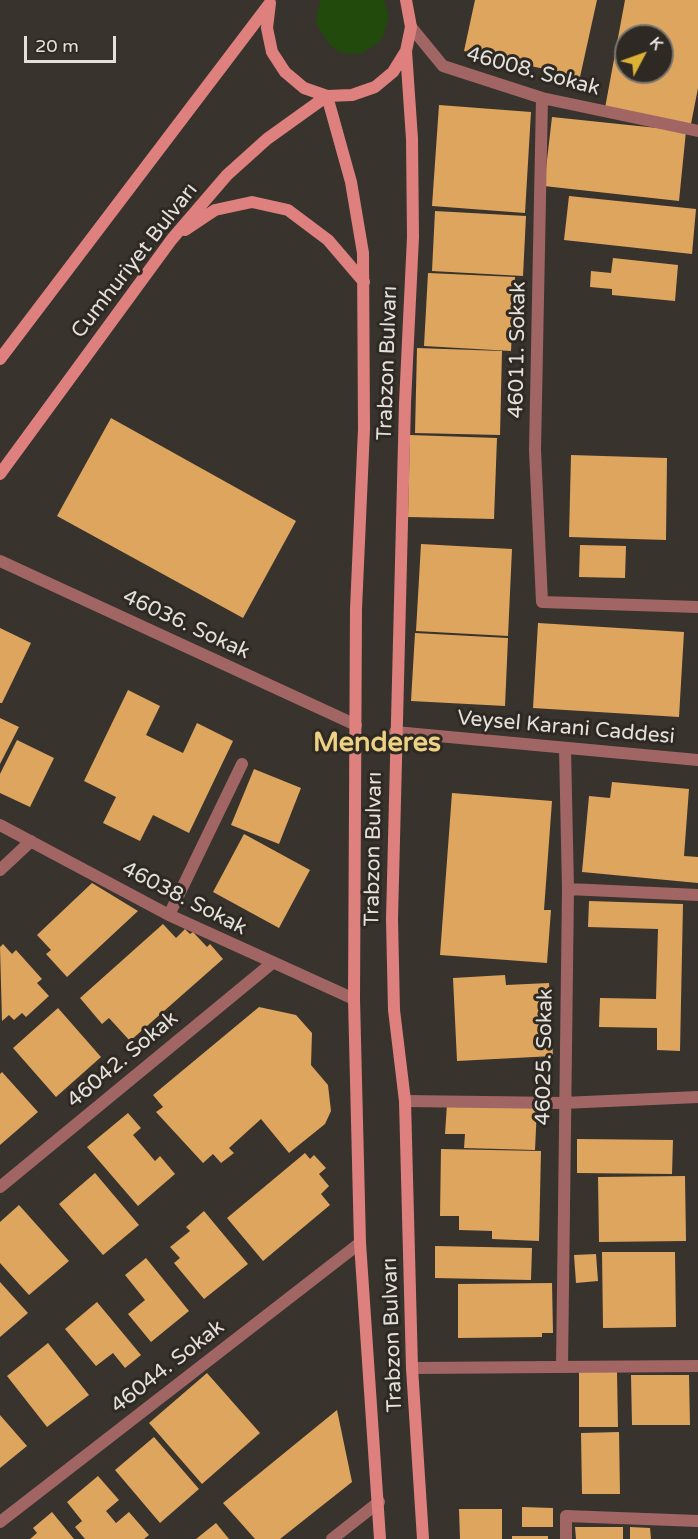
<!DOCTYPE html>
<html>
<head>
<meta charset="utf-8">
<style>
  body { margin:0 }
  #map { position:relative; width:698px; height:1539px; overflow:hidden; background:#39332d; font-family:"Varela Round",sans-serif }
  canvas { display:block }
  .north { position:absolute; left:614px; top:24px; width:60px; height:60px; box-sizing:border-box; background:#2e2923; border:2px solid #77736d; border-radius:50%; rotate:49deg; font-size:16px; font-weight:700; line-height:24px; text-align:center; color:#e4e1dc }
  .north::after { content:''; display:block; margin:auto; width:21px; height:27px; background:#dbb233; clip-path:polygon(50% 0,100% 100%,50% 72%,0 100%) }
  .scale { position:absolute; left:24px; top:36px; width:92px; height:27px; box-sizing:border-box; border:3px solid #e4e1dc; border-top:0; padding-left:8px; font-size:18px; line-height:21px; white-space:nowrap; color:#e4e1dc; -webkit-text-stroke:4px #2e2923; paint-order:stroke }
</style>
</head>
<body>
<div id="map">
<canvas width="698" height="1539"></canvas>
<div class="north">K</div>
<div class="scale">20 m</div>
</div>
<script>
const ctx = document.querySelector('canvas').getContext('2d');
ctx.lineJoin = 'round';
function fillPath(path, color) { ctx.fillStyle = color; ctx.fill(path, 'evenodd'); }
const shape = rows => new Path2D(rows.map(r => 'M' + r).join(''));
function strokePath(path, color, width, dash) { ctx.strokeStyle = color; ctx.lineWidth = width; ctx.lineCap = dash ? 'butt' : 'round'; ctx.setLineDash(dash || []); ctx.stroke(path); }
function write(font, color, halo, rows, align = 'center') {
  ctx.font = font + ' "Varela Round",sans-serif'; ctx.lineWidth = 6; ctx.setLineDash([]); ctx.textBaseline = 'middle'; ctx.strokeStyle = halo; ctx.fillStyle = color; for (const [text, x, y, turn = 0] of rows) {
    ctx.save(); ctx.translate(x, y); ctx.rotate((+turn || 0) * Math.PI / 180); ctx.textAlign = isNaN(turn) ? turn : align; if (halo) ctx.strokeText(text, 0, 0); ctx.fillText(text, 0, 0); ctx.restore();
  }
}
fillPath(shape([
  [321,0,384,0,389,17,382,39,363,53,352,54,340,52,330,45,317,25,317,12]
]), '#224a0c');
fillPath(shape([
  [475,0,597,0,580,77,464,51],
  [625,0,698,0,698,88,691,124,605,108],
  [626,36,662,36,662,72,626,72],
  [439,105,531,112,525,213,432,206],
  [552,117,686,131,679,201,544,186],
  [569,196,696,209,692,254,564,240],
  [435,211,526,216,523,276,432,271],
  [613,258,678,265,675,301,612,295,612,289,590,287,591,271,611,273],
  [428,273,515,277,511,351,424,346],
  [417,348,502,351,500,435,415,433],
  [111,418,296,521,243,618,57,516],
  [410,435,497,438,494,519,408,517],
  [571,455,667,458,666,540,569,537],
  [421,544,512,549,508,636,416,631],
  [580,545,626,546,625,578,579,577],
  [538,623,684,632,679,717,533,708],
  [0,628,31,643,2,703,0,703],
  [415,633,508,638,505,706,411,701],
  [128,690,160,706,146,735,183,753,197,723,233,741,189,833,153,815,140,841,103,823,116,797,84,781],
  [0,718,19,727,0,764],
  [17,740,54,758,30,807,0,793,0,774],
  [254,769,301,788,279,844,231,825],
  [612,782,689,789,684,856,698,857,698,883,582,872,589,796,610,798],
  [452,793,552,801,544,910,551,910,547,963,440,955],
  [244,834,310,870,279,928,213,892],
  [92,883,138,911,67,977,46,954,51,950,37,935],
  [589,901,683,904,680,1051,657,1050,657,1028,599,1027,600,998,656,999,658,929,588,927],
  [163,924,176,938,185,929,190,934,193,932,207,947,210,944,223,959,130,1041,109,1018,102,1024,80,998],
  [3,944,12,954,16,950,42,979,37,983,49,996,26,1017,22,1013,14,1020,9,1015,2,1021,0,947],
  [505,975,506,985,549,983,553,1056,457,1061,453,978],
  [259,1007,296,1015,312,1033,311,1065,328,1085,331,1111,325,1124,289,1153,261,1119,229,1148,234,1153,221,1163,213,1154,203,1163,156,1112,163,1107,153,1095],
  [58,1008,101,1057,56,1097,13,1048],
  [2,1072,38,1112,0,1145,0,1074],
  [447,1104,537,1107,535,1150,464,1148,465,1134,445,1134],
  [128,1113,141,1128,133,1135,155,1161,160,1156,175,1174,138,1206,87,1147],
  [577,1139,673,1140,672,1174,577,1173],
  [441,1149,541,1151,539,1241,492,1239,492,1231,459,1230,459,1216,440,1216],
  [305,1153,310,1159,314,1155,326,1168,319,1174,329,1186,321,1194,330,1205,263,1261,227,1218],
  [95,1173,139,1225,103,1255,59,1204],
  [685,1176,686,1241,599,1242,598,1177],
  [19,1205,69,1261,29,1295,0,1263,0,1222],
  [204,1211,248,1264,204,1299,174,1263,180,1258,170,1247,190,1231,186,1227],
  [435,1246,532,1248,531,1280,435,1278],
  [602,1252,675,1252,676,1327,603,1328],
  [596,1254,598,1281,576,1283,574,1255],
  [146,1258,189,1311,151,1342,128,1314,145,1300,125,1275],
  [0,1282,28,1313,0,1337],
  [552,1283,553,1333,542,1333,542,1337,458,1338,458,1284],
  [97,1302,141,1355,125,1368,113,1353,96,1366,65,1329],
  [48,1343,89,1395,47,1427,7,1376],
  [579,1372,617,1372,618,1427,579,1427],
  [207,1373,260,1433,202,1484,149,1423],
  [631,1375,689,1375,690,1425,632,1425],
  [337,1410,352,1482,280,1539,255,1539,223,1503],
  [0,1415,27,1446,0,1468],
  [619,1432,620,1494,582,1494,581,1433],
  [154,1437,199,1489,160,1523,115,1470],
  [98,1476,119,1500,106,1511,116,1523,129,1512,149,1535,144,1539,85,1539,75,1527,82,1521,67,1502],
  [522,1507,553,1508,553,1527,522,1527],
  [459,1509,502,1509,502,1539,460,1539],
  [52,1512,74,1539,30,1539,37,1533,33,1528],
  [216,1523,229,1539,196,1539],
  [575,1527,623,1527,623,1539,576,1539],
  [630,1527,650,1528,651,1539,630,1539],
  [512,1536,548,1536,548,1539,512,1539]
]), '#dea55f');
strokePath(shape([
  [411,27,443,66,542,98,698,131],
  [542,98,535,450,542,602,698,607],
  [0,561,356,725],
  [395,732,698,760],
  [0,825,169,915,354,999],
  [0,870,31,841],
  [568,889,698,895],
  [169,915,242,764],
  [405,1101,563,1103,698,1097],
  [0,1187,271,964],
  [562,1367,568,889,565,748],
  [412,1368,698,1366],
  [0,1522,360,1243],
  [332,1539,379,1502],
  [566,1539,566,1516,698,1521]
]), '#a16664', 12);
strokePath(shape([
  [270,3,267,28,272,52,285,72,304,88,327,96,352,95,375,87,393,72,406,51,411,27,406,0],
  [406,51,412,139,413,237,405,403,392,919,394,1010,405,1101,412,1368,423,1539],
  [185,230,215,210,252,202,288,210,328,240,364,282],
  [0,359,270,3],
  [0,474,172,239,227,175,267,139,327,96,351,182,363,253,364,429,356,609,354,999,360,1243,380,1539]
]), '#de817e', 12);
write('21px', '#e4e1dc', '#2e2923', [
  ["46008. Sokak",533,72,15],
  ["Cumhuriyet Bulvarı",135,261,-52],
  ["46011. Sokak",518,350,-89],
  ["Trabzon Bulvarı",388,363,-88],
  ["46036. Sokak",186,625,25],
  ["Veysel Karani Caddesi",566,728,5],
  ["Trabzon Bulvarı",374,849,-89],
  ["46038. Sokak",184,899,27],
  ["46025. Sokak",545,1057,-89],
  ["46042. Sokak",123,1060,-40],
  ["Trabzon Bulvarı",393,1335,-92],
  ["46044. Sokak",168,1367,-38]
]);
write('bold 27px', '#edd185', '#2e2923', [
  ["Menderes",377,744]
]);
</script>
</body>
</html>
